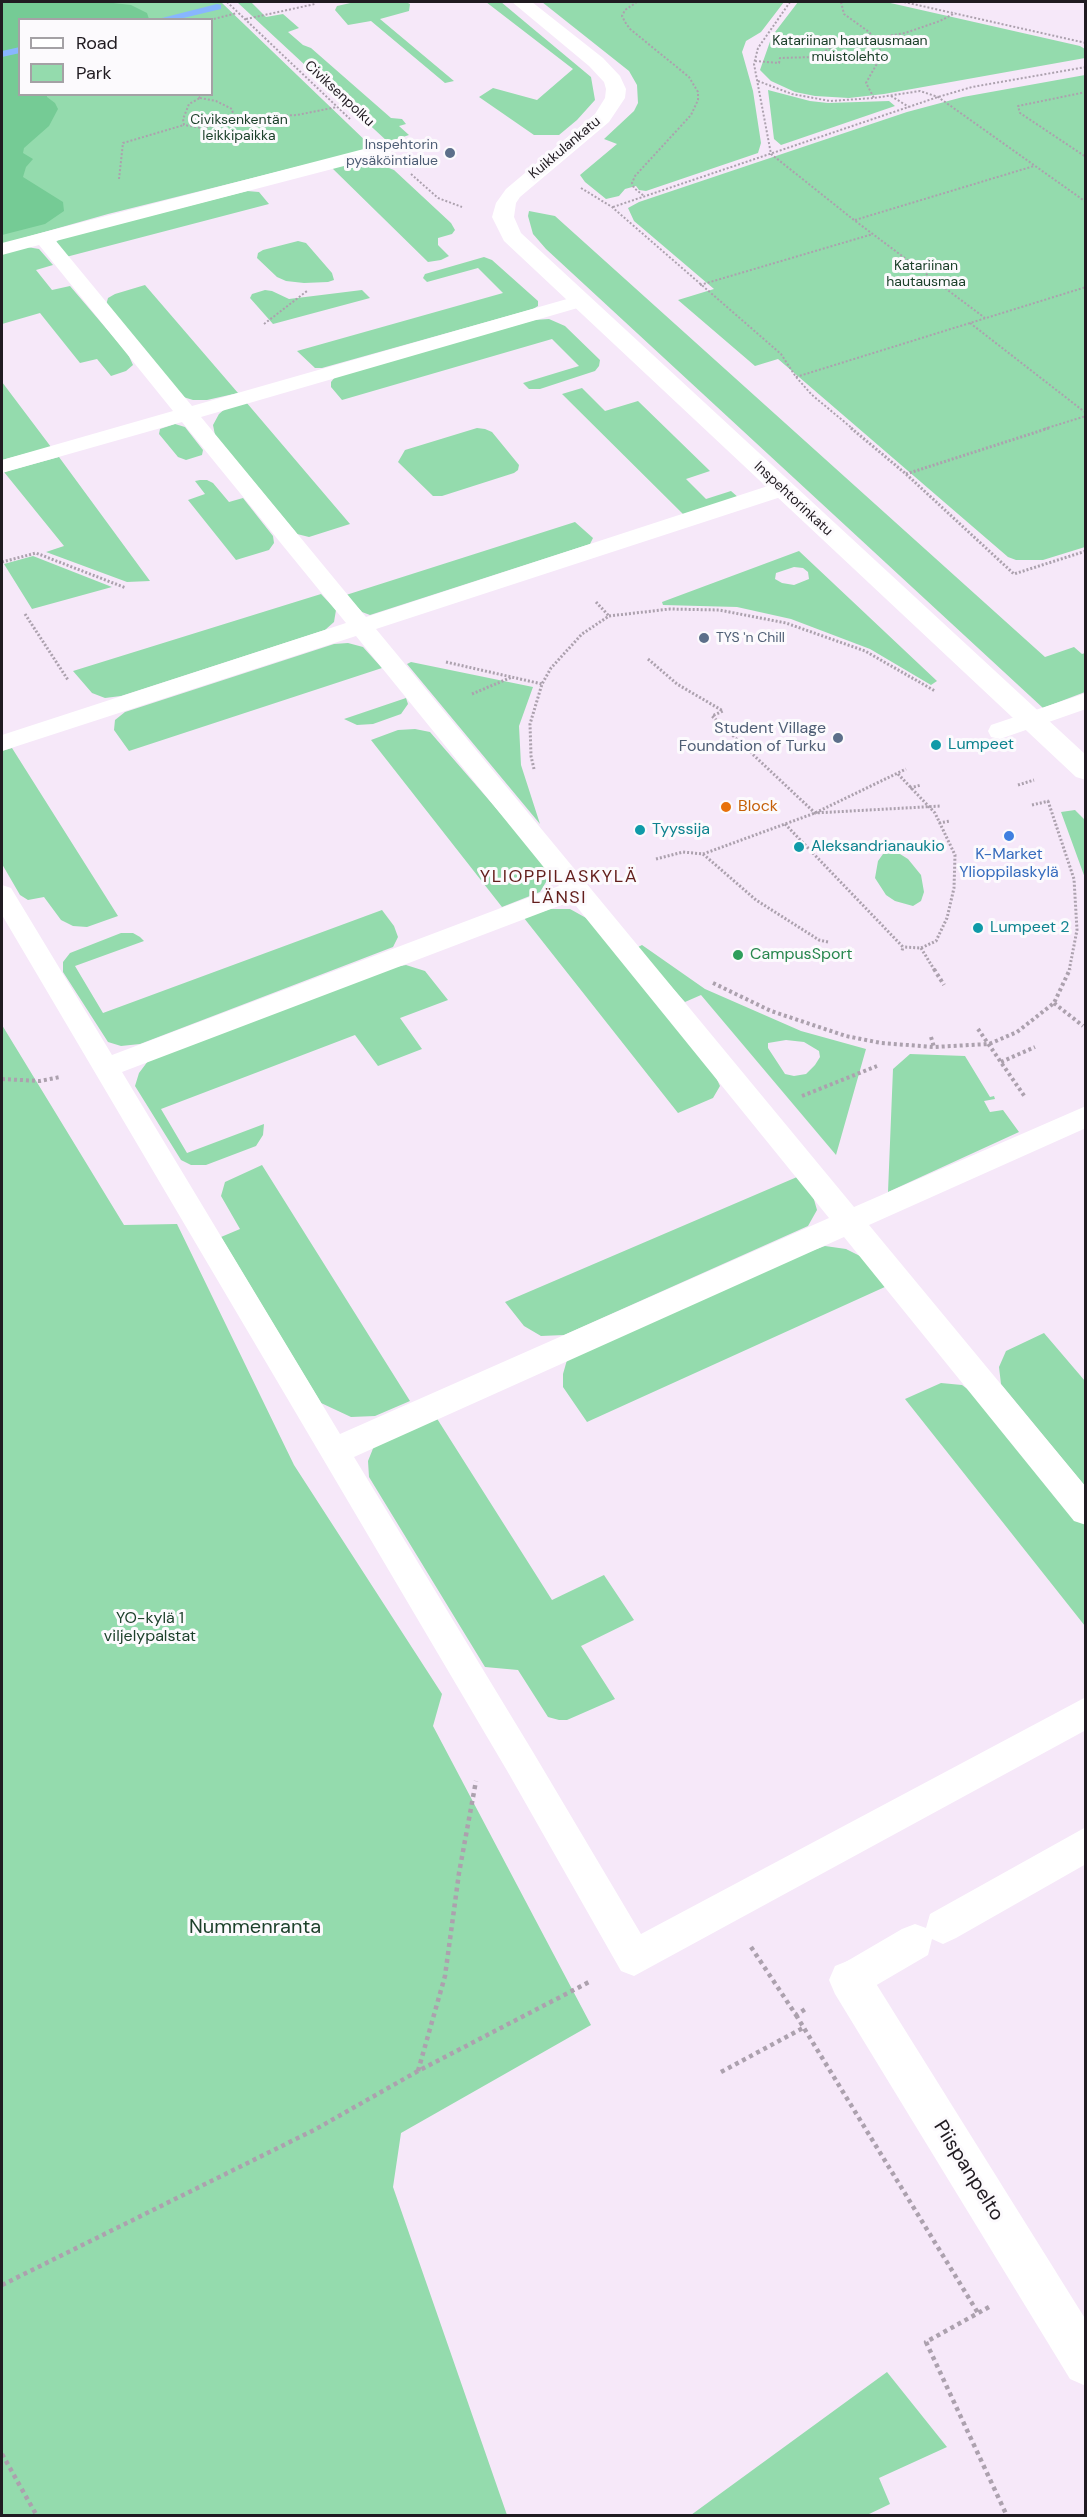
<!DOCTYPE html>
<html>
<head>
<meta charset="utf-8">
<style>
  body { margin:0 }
  #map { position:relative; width:1087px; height:2517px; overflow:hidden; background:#f6e8f9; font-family:"DM Sans",sans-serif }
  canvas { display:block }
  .frame { position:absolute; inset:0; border:3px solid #201b21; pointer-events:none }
  .legend { position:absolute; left:18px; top:18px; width:195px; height:78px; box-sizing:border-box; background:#fcfafd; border:2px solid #a4a1a5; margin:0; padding:8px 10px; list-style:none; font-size:18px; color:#201b21 }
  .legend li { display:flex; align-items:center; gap:12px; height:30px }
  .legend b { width:30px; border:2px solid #a4a1a5 }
</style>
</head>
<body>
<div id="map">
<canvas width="1087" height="2517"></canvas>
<div class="frame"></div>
<ul class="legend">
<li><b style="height:8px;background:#fff"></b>Road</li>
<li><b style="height:16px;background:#94dbad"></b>Park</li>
</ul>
</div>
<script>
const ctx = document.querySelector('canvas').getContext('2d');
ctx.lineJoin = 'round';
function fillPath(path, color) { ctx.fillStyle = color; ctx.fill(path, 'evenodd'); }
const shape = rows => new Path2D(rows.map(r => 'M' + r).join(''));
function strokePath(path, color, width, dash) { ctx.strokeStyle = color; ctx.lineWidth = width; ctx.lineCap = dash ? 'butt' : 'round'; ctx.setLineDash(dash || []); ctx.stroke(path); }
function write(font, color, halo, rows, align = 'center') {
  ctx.font = font + ' "DM Sans",sans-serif'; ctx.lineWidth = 6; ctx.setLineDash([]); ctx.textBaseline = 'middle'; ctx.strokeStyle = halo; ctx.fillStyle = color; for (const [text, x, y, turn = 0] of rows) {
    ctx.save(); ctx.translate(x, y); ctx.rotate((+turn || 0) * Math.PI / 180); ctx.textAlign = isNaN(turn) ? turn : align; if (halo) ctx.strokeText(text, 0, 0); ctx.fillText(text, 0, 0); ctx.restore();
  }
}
fillPath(shape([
  [2,2,221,2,373,148,108,214,2,244],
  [20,20,212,20,212,94,20,94],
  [237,2,251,2,266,17,283,14,299,28,288,32,303,45,311,48,391,118,402,119,406,124,399,126,409,135,388,142],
  [355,2,406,2,410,4,409,11,380,19,454,81,445,83,371,21,348,25,335,10,337,6],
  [486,2,501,2,591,77,595,100,577,120,559,135,534,135,479,97,493,88,537,100,573,69],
  [542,2,784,2,761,32,746,41,742,52,753,91,761,143,758,153,646,191,639,190,636,186,625,189,619,196,606,199,585,182,580,175,617,144,604,139,634,111,638,103,637,85,629,71],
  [798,2,886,2,1080,46,1085,49,1085,58,884,94,849,98,815,96,795,92,771,81,760,70,772,36],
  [1085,75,1085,547,1043,560,1016,560,1008,557,778,359,755,366,678,300,714,289,634,221,628,208,639,202,907,112,963,97],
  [768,90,810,101,828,103,889,101,895,106,781,145,774,139],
  [359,161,379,164,394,170,451,223,455,230,452,234,438,238,438,245,449,256,441,260,428,262,331,167],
  [247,191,259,192,269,204,66,257,56,242,59,239],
  [529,211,555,216,1045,657,1074,647,1082,654,1085,653,1085,692,1043,708,546,249,533,234,528,216],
  [298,241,306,243,332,273,334,280,328,282,304,283,286,281,277,277,257,258,258,253,263,250],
  [27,247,39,249,53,265,36,270,52,290,70,286,128,354,133,365,126,371,111,376,97,359,80,363,40,313,2,324,2,254],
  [484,257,492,260,538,301,538,306,533,309,322,368,315,368,297,351,503,293,478,268,427,282,423,278,425,274],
  [145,285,238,393,207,400,193,400,180,396,106,305,108,298,115,294],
  [265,290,272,291,289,299,362,290,370,298,273,324,250,298,252,294],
  [549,319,565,326,600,360,599,366,595,371,540,389,529,389,523,383,579,366,552,339,342,400,331,387,331,382,335,377,534,320],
  [2,382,51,447,2,460],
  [582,388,605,411,638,401,710,471,686,479,706,499,731,491,739,498,685,516,562,394],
  [246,402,350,524,309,537,297,534,215,435,213,425,219,414,226,408],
  [175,424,185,427,203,450,202,455,186,460,178,457,159,434,160,429],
  [477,428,485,429,492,432,519,465,518,470,514,473,442,496,433,496,398,462,405,450],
  [59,457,150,581,127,582,46,552,64,546,4,472],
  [200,480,207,480,213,483,229,502,243,498,273,536,274,543,269,550,236,560,188,500,205,494,195,481],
  [575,522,593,538,590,544,370,615,362,612,346,595],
  [799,551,937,681,931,685,870,649,791,619,737,607,663,605,662,602],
  [794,567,803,568,808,572,809,579,794,585,782,583,775,579,776,573],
  [33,556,112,587,32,609,4,564],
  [321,594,336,610,334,622,325,630,121,696,105,698,92,693,73,671],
  [348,643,363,647,382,668,129,751,114,730,115,720,125,712,334,644],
  [411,662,533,687,519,726,521,765,540,824,407,664],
  [406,698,408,704,401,714,373,724,357,725,344,719],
  [415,729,430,732,547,867,549,877,540,892,502,907,371,740,398,730],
  [12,748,118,916,87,927,73,926,61,920,44,897,28,900,20,895,2,864,2,751],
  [1075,810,1085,820,1085,878,1061,812],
  [891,852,900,854,908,859,921,875,924,892,921,901,913,906,895,901,886,895,875,878,878,861,883,854],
  [550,909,570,909,588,919,714,1073,720,1086,713,1098,678,1113,524,918],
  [382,910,394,926,398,937,393,947,140,1044,121,1046,108,1042,63,972,63,962,70,953,121,933,133,933,140,937,144,941,75,966,103,1013],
  [642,945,705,989,801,1031,866,1049,836,1155,701,995,685,1002,636,948],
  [786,1040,804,1042,819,1051,820,1057,815,1065,806,1074,794,1076,785,1074,768,1048,768,1043],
  [406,965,425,971,448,1000,400,1018,422,1049,378,1066,355,1035,161,1109,187,1153,264,1124,263,1135,256,1146,206,1165,191,1165,181,1160,135,1086,139,1073,148,1061,390,968],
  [2,1025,124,1225,177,1224,294,1465,442,1694,433,1726,591,2025,401,2133,393,2187,507,2515,2,2515],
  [910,1054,965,1056,990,1097,994,1096,995,1099,984,1101,990,1112,1003,1110,1019,1132,888,1192,893,1069],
  [262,1165,410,1401,375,1416,351,1417,321,1403,221,1237,240,1229,221,1196,225,1182],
  [797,1177,813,1196,817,1210,808,1226,564,1335,541,1336,524,1326,505,1302],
  [825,1246,846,1249,860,1256,887,1286,587,1422,563,1387,563,1374,567,1360,808,1252],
  [1044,1333,1085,1381,1085,1486,1001,1384,999,1367,1006,1351],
  [941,1383,962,1385,981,1399,1085,1525,1085,1626,905,1399],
  [436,1417,552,1600,604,1575,634,1620,581,1646,615,1699,567,1720,559,1720,548,1717,518,1670,485,1667,369,1477,368,1461,374,1446],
  [887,2372,947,2447,879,2478,890,2504,867,2515,691,2515]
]), '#94dbad');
fillPath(shape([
  [2,2,104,2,131,5,147,13,149,19,20,20,20,94,47,95,47,97,55,103,58,109,49,126,24,148,23,153,33,159,26,167,23,177,63,202,64,211,45,224,2,235]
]), '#75cb95');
fillPath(shape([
  [217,4,221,5,221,9,175,20,154,20,217,4],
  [20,47,20,53,2,57,2,51,20,47]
]), '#88b6fe');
strokePath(shape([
  [227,2,350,119],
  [637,2,625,10,622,16,625,22,630,29,689,77,698,92,698,100,691,115,635,176,632,183,634,188,644,196],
  [790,2,758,48,754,64,771,154,854,220,985,318],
  [841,2,844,14,869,32,880,45,879,60,866,83,874,98],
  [904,2,1086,43],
  [246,19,315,4],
  [210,20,237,13],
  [755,61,779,63,780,58,814,57,836,45,905,33,940,21,955,13],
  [758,81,792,94,830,101,874,98,920,91,938,97,1086,202],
  [1086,92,1018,106,1020,113,1086,157],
  [196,94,200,98],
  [891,96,909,107],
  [200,98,216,101,232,109,234,118,229,123,202,128,184,125,183,119,189,104,200,98],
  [234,118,297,115,337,107],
  [411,174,438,198,462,207],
  [119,179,123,143,184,125],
  [581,188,612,207,781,354,796,377,812,395,853,429],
  [613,207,938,97,972,87,1086,67],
  [855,220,1034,166],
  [700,285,873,234],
  [970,323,1086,413],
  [264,324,307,291],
  [796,377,1086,287],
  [1044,429,1086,416]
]), '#aca1ae', 2, [2, 2]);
strokePath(shape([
  [851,428,906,474,1014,574,1086,551],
  [906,474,1049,428],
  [2,562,36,553,126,588],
  [596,602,609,616],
  [25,614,68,680],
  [648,659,677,684,723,711,712,716,815,813,941,806],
  [446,662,542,684],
  [472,694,512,677],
  [534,769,531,756,530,724,542,684,551,668,582,634,609,616,670,609,719,610,786,623,865,651,935,691],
  [898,774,935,813,955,855,954,888,947,918,936,941,921,948,903,947],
  [1018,785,1034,780],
  [910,788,921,785],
  [1048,801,1074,879,1077,930,1069,971],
  [1032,805,1049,801],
  [939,823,950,821],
  [785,824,903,947,902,951],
  [703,854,756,900,819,940,828,942],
  [656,859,683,852,703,854,815,813,906,769],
  [921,948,935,971]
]), '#aca1ae', 3, [2, 2]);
strokePath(shape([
  [934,969,944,985],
  [713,983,771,1011,846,1036,881,1043,934,1047,989,1044,1017,1032,1054,1003,1070,969],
  [1054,1003,1083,1026],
  [978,1029,1025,1097],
  [931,1037,934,1047],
  [1001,1062,1035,1047],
  [2,1079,40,1081,60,1077],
  [802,1096,877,1066]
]), '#aca1ae', 4, [3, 3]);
strokePath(shape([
  [751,1947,796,2015,807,2008],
  [796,2015,978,2313],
  [418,2071,445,1976,459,1873,476,1781],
  [721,2072,803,2028],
  [2,2285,316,2129,418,2071,591,1981],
  [989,2307,926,2342,1007,2516],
  [2,2454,37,2516]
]), '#aca1ae', 4.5, [4, 4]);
fillPath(shape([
  [383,144,390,146,392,150,390,154,56,241,192,406,574,297,588,297,591,301,588,305,201,417,366,617,774,484,782,482,790,484,793,489,790,494,376,629,854,1207,1086,1106,1086,1128,869,1225,1086,1487,1086,1525,1074,1521,844,1237,354,1457,533,1752,641,1934,1086,1697,1086,1730,634,1976,621,1971,509,1774,2,915,2,885,11,888,112,1055,559,886,356,636,2,751,2,735,346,623,182,422,2,473,2,460,173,411,39,245,2,255,2,243,383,144],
  [572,901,829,1218,340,1434,122,1072,572,901],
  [1086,693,1086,709,1000,739,991,737,988,731,991,725,1086,693],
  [1086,1827,1086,1864,956,1938,943,1944,932,1939,928,1955,863,1993,850,1998,837,1993,831,1980,837,1967,902,1929,915,1924,926,1928,930,1914,1086,1827]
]), '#fff');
fillPath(shape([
  [850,1960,865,1966,1086,2320,1086,2386,1070,2379,835,1994,829,1980,835,1966,850,1960]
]), '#fff');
fillPath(shape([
  [512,2,532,2,603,58,620,76,626,89,625,98,609,122,520,197,516,203,514,217,521,233,1086,755,1086,780,1076,777,504,241,492,217,496,203,506,189,595,114,605,98,606,89,604,82,589,66,512,2]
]), '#fff');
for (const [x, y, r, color] of [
  [450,153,6,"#5c6f8a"],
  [704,638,6,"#5c6f8a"],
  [838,738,6,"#5c6f8a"],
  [936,745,6,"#0f9aa8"],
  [726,807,6,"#e8710a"],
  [640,830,6,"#0f9aa8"],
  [1009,836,6,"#3f7fe0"],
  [799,847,6,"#0f9aa8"],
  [978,928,6,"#0f9aa8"],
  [738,955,6,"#2e9e5b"]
]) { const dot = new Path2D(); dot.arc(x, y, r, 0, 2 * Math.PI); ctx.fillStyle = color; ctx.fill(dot); strokePath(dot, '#fcfafd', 2); }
write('14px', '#1d412b', '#fcfafd', [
  ["Katariinan hautausmaan",850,41],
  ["muistolehto",850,57],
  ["Civiksenkentän",239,120],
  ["leikkipaikka",239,136],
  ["Katariinan",926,266],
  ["hautausmaa",926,282]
]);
write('14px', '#201b21', '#fcfafd', [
  ["Civiksenpolku",339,94,43],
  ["Kuikkulankatu",565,148,-40],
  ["Inspehtorinkatu",793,499,43]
]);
write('14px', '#4e5e75', '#fcfafd', [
  ["Inspehtorin",438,145],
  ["pysäköintialue",438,161],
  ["TYS 'n Chill",716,638,"left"]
], 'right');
write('16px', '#4e5e75', '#fcfafd', [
  ["Student Village",826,729],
  ["Foundation of Turku",826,747]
], 'right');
write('16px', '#0d838f', '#fcfafd', [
  ["Lumpeet",948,745],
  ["Tyyssija",652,830],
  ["Aleksandrianaukio",811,847],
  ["Lumpeet 2",990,928]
], 'left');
write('16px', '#c56008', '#fcfafd', [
  ["Block",738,807]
], 'left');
write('16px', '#366cbe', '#fcfafd', [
  ["K-Market",1009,855],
  ["Ylioppilaskylä",1009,873]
]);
write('16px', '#27864d', '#fcfafd', [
  ["CampusSport",750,955]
], 'left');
write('16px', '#1d412b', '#fcfafd', [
  ["YO-kylä 1",150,1619],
  ["viljelypalstat",150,1637]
]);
ctx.letterSpacing = '1.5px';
write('18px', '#631e1c', '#fcfafd', [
  ["YLIOPPILASKYLÄ",559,877],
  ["LÄNSI",559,898]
]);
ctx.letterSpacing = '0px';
write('20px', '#1d412b', '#fcfafd', [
  ["Nummenranta",255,1928]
]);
write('20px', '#201b21', '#fcfafd', [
  ["Piispanpelto",968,2171,58]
]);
</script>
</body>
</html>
